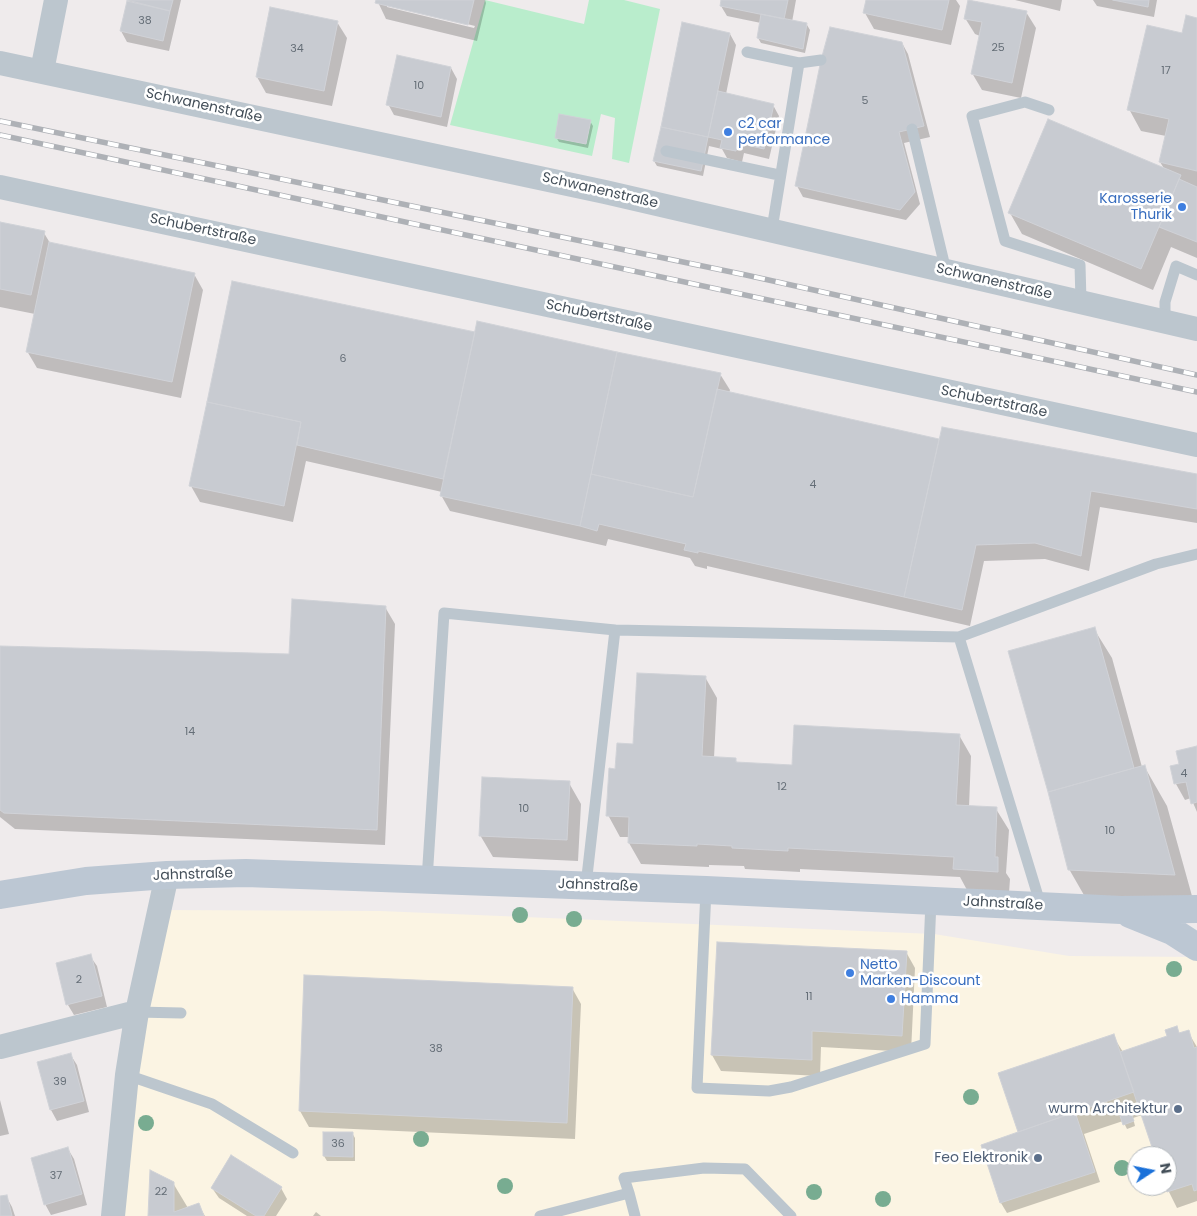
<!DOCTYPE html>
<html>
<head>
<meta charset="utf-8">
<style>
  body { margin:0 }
  #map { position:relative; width:1197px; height:1216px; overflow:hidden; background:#efebec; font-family:Poppins,sans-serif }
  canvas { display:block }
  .north { position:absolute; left:1127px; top:1146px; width:50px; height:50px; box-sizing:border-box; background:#fff; border:1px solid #b4b9bd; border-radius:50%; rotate:79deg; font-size:14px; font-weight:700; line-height:20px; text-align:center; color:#444f59 }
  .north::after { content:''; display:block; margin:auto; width:18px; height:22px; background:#1b71d9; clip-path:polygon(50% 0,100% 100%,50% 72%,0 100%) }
</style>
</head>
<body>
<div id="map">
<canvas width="1197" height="1216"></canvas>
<div class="north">N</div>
</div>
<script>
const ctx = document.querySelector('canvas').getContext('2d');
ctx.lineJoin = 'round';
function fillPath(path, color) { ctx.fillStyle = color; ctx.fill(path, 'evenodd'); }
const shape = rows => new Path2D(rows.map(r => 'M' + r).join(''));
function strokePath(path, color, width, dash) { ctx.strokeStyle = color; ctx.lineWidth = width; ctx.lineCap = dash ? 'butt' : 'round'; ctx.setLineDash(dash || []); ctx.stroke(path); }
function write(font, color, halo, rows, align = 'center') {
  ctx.font = font + ' Poppins,sans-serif'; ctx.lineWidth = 5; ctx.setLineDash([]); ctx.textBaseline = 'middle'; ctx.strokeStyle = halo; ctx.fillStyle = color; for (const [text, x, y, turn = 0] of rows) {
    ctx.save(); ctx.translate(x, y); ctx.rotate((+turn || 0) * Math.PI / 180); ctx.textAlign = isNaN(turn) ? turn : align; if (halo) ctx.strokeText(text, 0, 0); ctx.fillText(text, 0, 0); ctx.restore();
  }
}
fillPath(shape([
  [160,910,380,911,934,934,1069,956,1197,957,1197,1216,113,1216],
  [1137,1156,1167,1156,1167,1186,1137,1186]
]), '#fbf4e3');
fillPath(shape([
  [485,0,584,24,589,0,624,0,660,9,629,163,612,159,615,118,601,114,592,156,450,125]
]), '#b9edcc');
fillPath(shape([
  [129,0,181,0,169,51,127,42,121,31],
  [377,0,485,0,486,3,477,41,386,19],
  [387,4,475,26,474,28,387,7],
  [722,0,796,0,792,22,807,25,810,30,805,53,761,43,758,38,761,23,727,16,721,6],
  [867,0,956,0,960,6,951,45,874,29,865,13],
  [969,0,1026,12,1036,28,1021,98,982,90,972,73,980,36,975,34,965,18],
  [1015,0,1062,0,1060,11],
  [1093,0,1157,0,1154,17,1097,6],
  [1197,19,1197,258,1171,247,1153,290,1022,234,1010,213,1165,170,1160,162,1166,136,1141,131,1129,109,1183,34],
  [337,22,347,38,332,106,266,93,257,77],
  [730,34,736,45,726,94,773,105,779,116,769,159,744,153,742,162,727,158,722,149,709,146,703,176,657,166,654,161],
  [902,43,908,54,930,137,904,143,920,204,906,220,803,197,797,186],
  [451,68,457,79,447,127,394,115,388,104],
  [590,121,593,126,588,148,559,142,556,137],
  [0,223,44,233,50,243,194,274,203,290,181,398,37,368,27,351,35,314,0,307],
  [233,283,476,334,720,374,730,390,729,393,940,440,1197,475,1197,523,1100,507,1089,571,1045,559,984,561,970,626,707,566,707,569,695,566,690,558,608,539,606,546,450,511,441,495,442,492,306,461,293,522,200,502,191,486],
  [385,607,395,624,385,845,15,829,0,817,0,647,290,655],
  [1094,629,1112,658,1142,767,1144,766,1167,806,1197,914,1092,909,1069,869,1049,792],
  [705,677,717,698,714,758,735,759,737,763,793,766,959,735,971,756,969,807,996,809,1009,830,1006,873,1010,879,1009,893,967,890,960,877,800,869,800,872,745,869,744,866,709,865,709,867,641,864,629,843,629,837,620,837,608,815,616,770,634,745],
  [1197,748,1197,812,1191,798,1185,800,1176,784,1181,765],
  [569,783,581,804,578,861,493,857,480,835],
  [906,952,915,968,911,1052,821,1047,820,1076,721,1071,712,1055],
  [90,956,97,966,107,1007,74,1015,68,1005,57,964],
  [572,988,581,1004,575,1139,309,1127,300,1111],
  [1176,1027,1180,1034,1188,1032,1197,1047,1197,1201,1177,1208,1166,1186,1167,1156,1156,1156,1142,1115,1133,1118,1135,1126,1127,1129,1123,1121,1084,1134,1100,1182,1007,1213,1001,1203,982,1146,1020,1133,1113,1036,1123,1052,1169,1037],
  [70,1054,77,1065,89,1112,57,1121,51,1110,38,1063],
  [0,1100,9,1134,0,1136],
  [352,1133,355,1138,355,1161,327,1161,324,1156],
  [68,1149,74,1159,87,1205,51,1215,45,1204],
  [173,1183,188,1208,198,1204,205,1216,149,1216],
  [212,1188,281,1188,287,1199,276,1216,247,1216,219,1198],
  [6,1196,12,1207,15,1216,0,1216,0,1198],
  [316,1212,321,1216,313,1216]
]), '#0003');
const building = shape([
  [127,0,173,0,170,11,127,0],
  [376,0,474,0,468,25,375,3,376,0],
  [721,0,788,0,784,19,720,6,721,0],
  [866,0,949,0,942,30,863,13,866,0],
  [968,0,1027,11,1012,83,971,74,982,22,964,19,968,0],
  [1113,0,1149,0,1148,7,1113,0],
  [127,1,170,11,163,41,120,31,127,1],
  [270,7,338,21,324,91,256,77,270,7],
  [761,14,807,23,803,49,757,38,761,14],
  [1186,15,1197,18,1197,171,1159,162,1169,119,1127,110,1147,25,1182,33,1186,15],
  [682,22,730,33,708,137,661,127,682,22],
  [830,27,902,42,924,126,899,132,915,192,900,210,795,186,821,60,830,27],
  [397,55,451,67,441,117,386,105,397,55],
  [718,91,774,104,764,149,738,143,736,151,720,148,722,140,708,137,718,91],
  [559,114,591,120,586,144,555,138,559,114],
  [1048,119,1181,175,1141,269,1008,213,1048,119],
  [661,127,708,137,701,171,653,161,661,127],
  [1179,179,1197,187,1197,242,1159,227,1179,179],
  [0,222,45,231,31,295,0,289,0,222],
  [49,242,195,273,172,382,26,352,49,242],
  [232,281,475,332,443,479,297,445,301,422,207,402,232,281],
  [477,321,617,352,580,526,440,496,477,321],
  [617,352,721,373,693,497,591,474,617,352],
  [717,389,939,439,904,597,698,551,698,553,684,550,686,544,599,524,597,531,580,526,591,474,693,497,717,389],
  [207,402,301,422,284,506,189,486,207,402],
  [942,427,1197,474,1197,509,1091,491,1081,556,1035,543,976,545,962,610,904,597,942,427],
  [292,599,386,606,377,830,4,813,0,810,0,646,289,654,292,599],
  [1095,627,1134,768,1048,792,1008,651,1095,627],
  [637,673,706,676,702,756,736,758,736,762,792,765,794,725,960,734,956,805,997,807,995,857,998,857,998,872,953,869,954,857,788,848,788,851,732,848,732,846,697,844,697,846,628,843,629,817,606,816,609,768,615,769,617,743,633,744,637,673],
  [1197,746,1197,802,1191,804,1186,782,1174,784,1170,766,1179,764,1176,751,1197,746],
  [1145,765,1175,875,1068,870,1048,792,1145,765],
  [482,777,570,781,567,840,479,836,482,777],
  [717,942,907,951,902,1036,812,1031,812,1060,711,1055,717,942],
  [91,954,102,996,66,1005,56,963,91,954],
  [304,975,573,987,567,1123,299,1111,304,975],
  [1177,1026,1179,1033,1189,1030,1194,1048,1197,1047,1197,1190,1194,1191,1192,1184,1167,1192,1165,1186,1167,1186,1167,1156,1155,1156,1120,1052,1167,1036,1165,1030,1177,1026],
  [1114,1034,1134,1092,1018,1132,998,1073,1114,1034],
  [71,1053,84,1101,50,1110,37,1062,71,1053],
  [1129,1107,1134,1121,1123,1125,1118,1110,1129,1107],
  [1075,1112,1095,1172,1000,1203,981,1145,1075,1112],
  [323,1132,353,1132,353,1157,323,1156,323,1132],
  [68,1147,82,1194,44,1205,31,1158,68,1147],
  [231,1155,282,1187,264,1216,256,1216,211,1188,231,1155],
  [150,1170,174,1182,174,1212,199,1203,204,1216,148,1216,150,1170],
  [7,1195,12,1216,0,1216,0,1196,7,1195]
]);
fillPath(building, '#c8cbd1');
strokePath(building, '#d0d2d7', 1);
strokePath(shape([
  [747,52,799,63,772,229],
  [799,63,821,60],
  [1049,110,1025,102,972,116,1005,241,1080,265,1081,301],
  [912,129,946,271],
  [666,151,779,175],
  [1165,322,1165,302,1176,266,1197,275],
  [959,637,1156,564,1197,554],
  [427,880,444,613,615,630,959,637,1041,906],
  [586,885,615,630],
  [706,890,697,1088,769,1091,791,1087,925,1044,931,901],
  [137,1012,181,1013],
  [127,1075,212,1104,293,1153],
  [629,1193,635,1216],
  [540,1216,629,1193,624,1178,704,1168,745,1169,791,1216]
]), '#bcc6ce', 11);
strokePath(shape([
  [0,63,605,192,1197,329],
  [42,71,56,0],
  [0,187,1197,445],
  [0,1047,137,1012],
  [113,1216,127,1075,137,1012,167,875]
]), '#bcc6ce', 24);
strokePath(shape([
  [0,895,86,881,167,875,246,873,706,890,1121,910,1197,909],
  [1130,914,1172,931,1197,947]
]), '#bcc7d3', 28);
const rail = shape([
  [0,121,746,275,1197,375],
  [0,135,1197,392]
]);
strokePath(rail, '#aeb1b6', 5.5);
strokePath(rail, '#fff', 4, [11]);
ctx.fillStyle = '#78ac91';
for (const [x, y] of [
  [520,915],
  [574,919],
  [1174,969],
  [971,1097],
  [146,1123],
  [421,1139],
  [1122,1168],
  [505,1186],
  [814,1192],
  [883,1199]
]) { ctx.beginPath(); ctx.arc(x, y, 8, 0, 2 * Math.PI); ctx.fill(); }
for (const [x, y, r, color] of [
  [728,132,5,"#3f7fe0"],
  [1182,207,5,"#3f7fe0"],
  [850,973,5,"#3f7fe0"],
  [891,999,5,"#3f7fe0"],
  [1178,1109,5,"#5c6f8a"],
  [1038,1158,5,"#5c6f8a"]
]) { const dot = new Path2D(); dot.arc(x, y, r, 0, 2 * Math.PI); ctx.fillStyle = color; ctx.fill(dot); strokePath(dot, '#fff', 2); }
write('11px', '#656e77', null, [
  ["38",145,21],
  ["25",998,48],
  ["34",297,49],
  ["17",1166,71],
  ["10",419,86],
  ["5",865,101],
  ["6",343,359],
  ["4",813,485],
  ["14",190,732],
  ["4",1184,774],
  ["12",782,787],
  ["10",524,809],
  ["10",1110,831],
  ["2",79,980],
  ["11",809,997],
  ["38",436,1049],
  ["39",60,1082],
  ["36",338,1144],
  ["37",56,1176],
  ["22",161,1192]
]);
write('14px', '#444f59', '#fff', [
  ["Schwanenstraße",204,106,12],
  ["Schwanenstraße",600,191,13],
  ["Schubertstraße",203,230,12],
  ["Schwanenstraße",994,282,13],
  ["Schubertstraße",599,316,12],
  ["Schubertstraße",994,402,12],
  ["Jahnstraße",193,875,-2],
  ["Jahnstraße",598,886,2],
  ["Jahnstraße",1003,904,3]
]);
write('14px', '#366cbe', '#fff', [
  ["c2 car",738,124],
  ["performance",738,140],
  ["Karosserie",1172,199,"right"],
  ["Thurik",1172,215,"right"],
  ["Netto",860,965],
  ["Marken-Discount",860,981],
  ["Hamma",901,999]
], 'left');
write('14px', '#4e5e75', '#fff', [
  ["wurm Architektur",1168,1109],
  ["Feo Elektronik",1028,1158]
], 'right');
</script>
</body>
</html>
